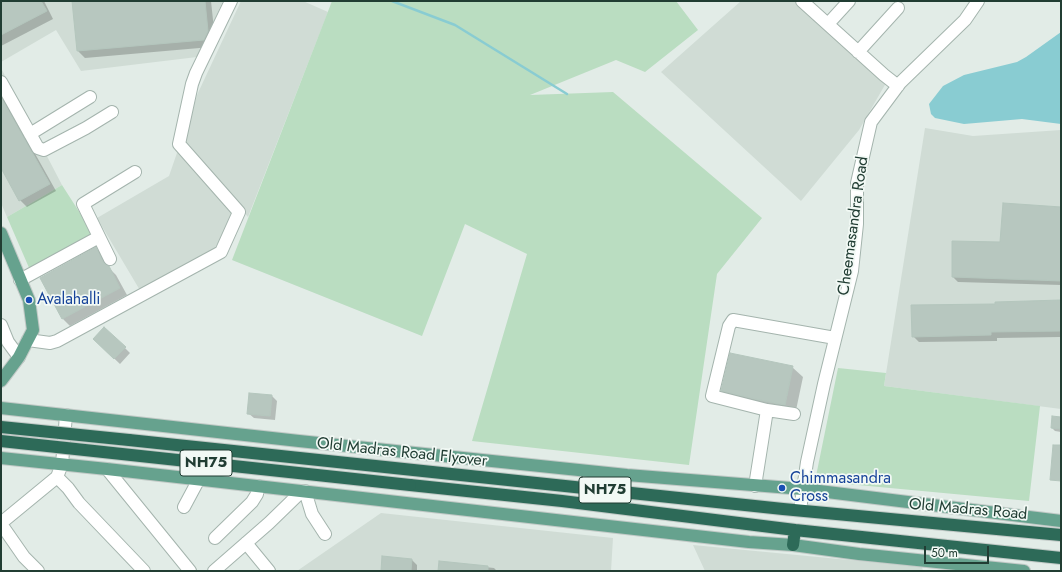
<!DOCTYPE html>
<html>
<head>
<meta charset="utf-8">
<style>
  body { margin:0 }
  #map { position:relative; width:1062px; height:572px; overflow:hidden; background:#e2ece7; font-family:Jost,sans-serif }
  canvas { display:block }
  .frame { position:absolute; inset:0; border:2px solid #213d33; pointer-events:none }
  .scale { position:absolute; left:924px; top:546px; width:65px; height:18px; box-sizing:border-box; border:2px solid #213d33; border-top:0; padding-left:5px; font-size:12px; line-height:14px; white-space:nowrap; color:#213d33; -webkit-text-stroke:3px #f2f9f5; paint-order:stroke }
</style>
</head>
<body>
<div id="map">
<canvas width="1062" height="572"></canvas>
<div class="frame"></div>
<div class="scale">50 m</div>
</div>
<script>
const ctx = document.querySelector('canvas').getContext('2d');
ctx.lineJoin = 'round';
function fillPath(path, color) { ctx.fillStyle = color; ctx.fill(path, 'evenodd'); }
const shape = rows => new Path2D(rows.map(r => 'M' + r).join(''));
function strokePath(path, color, width, dash) { ctx.strokeStyle = color; ctx.lineWidth = width; ctx.lineCap = dash ? 'butt' : 'round'; ctx.setLineDash(dash || []); ctx.stroke(path); }
function write(font, color, halo, rows, align = 'center') {
  ctx.font = font + ' Jost,sans-serif'; ctx.lineWidth = 3.5; ctx.setLineDash([]); ctx.textBaseline = 'middle'; ctx.strokeStyle = halo; ctx.fillStyle = color; for (const [text, x, y, turn = 0] of rows) {
    ctx.save(); ctx.translate(x, y); ctx.rotate((+turn || 0) * Math.PI / 180); ctx.textAlign = isNaN(turn) ? turn : align; if (halo) ctx.strokeText(text, 0, 0); ctx.fillText(text, 0, 0); ctx.restore();
  }
}
fillPath(shape([
  [1,1,223,1,197,57,81,71,56,30,1,62],
  [241,1,303,1,328,12,248,217,184,144,197,95],
  [741,1,795,1,886,83,859,130,801,201,661,72],
  [1,68,62,185,7,217,1,203],
  [925,128,973,136,1061,130,1061,409,884,386],
  [178,150,234,214,215,248,141,292,97,218,169,176],
  [381,513,613,538,611,571,297,571],
  [693,545,922,567,923,571,705,571]
]), '#d0dcd5');
fillPath(shape([
  [332,1,676,1,698,30,645,72,616,60,530,95,613,92,762,218,717,274,689,465,472,441,527,254,465,224,422,336,232,260],
  [62,185,94,235,30,270,7,217],
  [838,368,886,373,884,386,1040,406,1029,501,815,481]
]), '#baddc1');
fillPath(shape([
  [1061,32,1061,124,1022,119,964,124,935,118,931,114,929,104,943,86,964,75,1017,62,1026,57]
]), '#89ccd2');
fillPath(shape([
  [1,1,44,1,53,19,1,46],
  [73,1,211,1,215,39,211,47,85,58,78,51],
  [1,93,56,191,27,207,20,200,1,166],
  [1061,208,1061,285,958,282,953,277,1001,243],
  [96,248,103,256,109,268,116,275,127,295,70,326,63,319,41,278],
  [1061,301,1061,337,997,338,997,341,919,342,913,336,996,305],
  [99,344,125,348,130,353,120,364],
  [792,367,803,377,795,415,733,401,722,390],
  [272,396,277,401,275,420,254,418,248,413],
  [1061,418,1061,432,1055,431,1052,428],
  [383,557,412,560,417,565,417,571,382,571],
  [439,562,494,568,497,571,439,571]
]), '#0003');
strokePath(shape([
  [392,1,455,25,567,94]
]), '#89ccd2', 2.5);
const building = shape([
  [1,1,41,1,47,11,1,35,1,1],
  [72,1,205,1,208,31,204,40,77,51,72,1],
  [1,97,50,184,19,201,1,168,1,97],
  [1003,203,1061,207,1061,281,952,277,952,241,1000,242,1003,203],
  [96,247,103,262,109,266,120,288,62,319,40,278,96,247],
  [1061,300,1061,331,991,332,991,335,912,337,911,305,995,304,995,302,1061,300],
  [104,327,126,347,114,359,93,339,104,327],
  [730,353,793,366,785,405,759,400,721,391,730,353],
  [249,393,272,395,270,416,247,414,249,393],
  [1052,416,1061,417,1061,429,1051,428,1052,416],
  [1053,445,1061,445,1061,481,1050,480,1053,445],
  [382,556,412,559,411,571,381,571,382,556],
  [439,561,488,566,488,571,438,571,439,561]
]);
fillPath(building, '#b7c7bf');
strokePath(building, '#b4c6bd', 1);
const minor = shape([
  [802,1,884,75,898,86],
  [828,24,849,1],
  [858,52,898,8],
  [1,82,38,148,44,150,86,128,112,112],
  [30,134,90,97],
  [110,259,83,204,135,172],
  [20,280,99,237],
  [1,325,8,342,19,357],
  [28,340,50,343,57,341,221,252,239,212,179,144,192,84,196,73,231,1],
  [767,410,794,414],
  [107,469,190,571],
  [57,477,68,488,79,503,144,571],
  [755,486,767,410,712,396,729,326,733,320,835,338],
  [305,491,312,514,325,534],
  [184,507,199,479],
  [800,510,807,462,824,384,852,271,857,224,857,183,871,122,900,83,965,20,978,1],
  [1,523,57,477,62,464,66,415],
  [1,524,24,557,38,571],
  [215,538,252,502,257,494,258,486],
  [246,543,269,571],
  [214,571,269,523,302,491]
]);
const major = shape([
  [1,233,29,300,33,330,19,357,1,381],
  [1,408,299,441,627,475,803,489,1061,521],
  [1,458,107,469,749,542,793,545,859,554,1024,571]
]);
const highway = shape([
  [129,440,783,509,1061,535],
  [410,485,562,501,795,530,1061,558],
  [793,545,795,530]
]);
strokePath(minor, '#a4b4ad', 14);
strokePath(major, '#c1c9c6', 14);
strokePath(highway, '#c1c9c6', 14);
strokePath(minor, '#fff', 12);
strokePath(major, '#66a28e', 12);
strokePath(highway, '#2d6a58', 12);
const highwayBridge = shape([
  [1,427,129,440],
  [1,441,410,485]
]);
strokePath(highwayBridge, '#c1c9c6', 14, []);
strokePath(highwayBridge, '#2d6a58', 12);
for (const [x, y, r, color] of [
  [29,300,4,"#1a4fb4"],
  [782,488,4,"#1a4fb4"]
]) { const dot = new Path2D(); dot.arc(x, y, r, 0, 2 * Math.PI); ctx.fillStyle = color; ctx.fill(dot); strokePath(dot, '#f2f9f5', 1.5); }
for (const [x, y, w] of [
  [206,463,52],
  [605,490,52]
]) { const box = new Path2D(); box.roundRect(x - w / 2, y - 13, w, 26, 3); ctx.fillStyle = '#f2f9f5'; ctx.fill(box); strokePath(box, '#213d33', 1); }
write('bold 15px', '#213d33', null, [
  ["NH75",206,463],
  ["NH75",605,490]
]);
write('16px', '#213d33', '#f2f9f5', [
  ["Cheemasandra Road",854,226,-82],
  ["Old Madras Road Flyover",402,453,6],
  ["Old Madras Road",968,510,5]
]);
write('16px', '#164399', '#f2f9f5', [
  ["Avalahalli",37,300],
  ["Chimmasandra",790,479],
  ["Cross",790,497]
], 'left');
</script>
</body>
</html>
